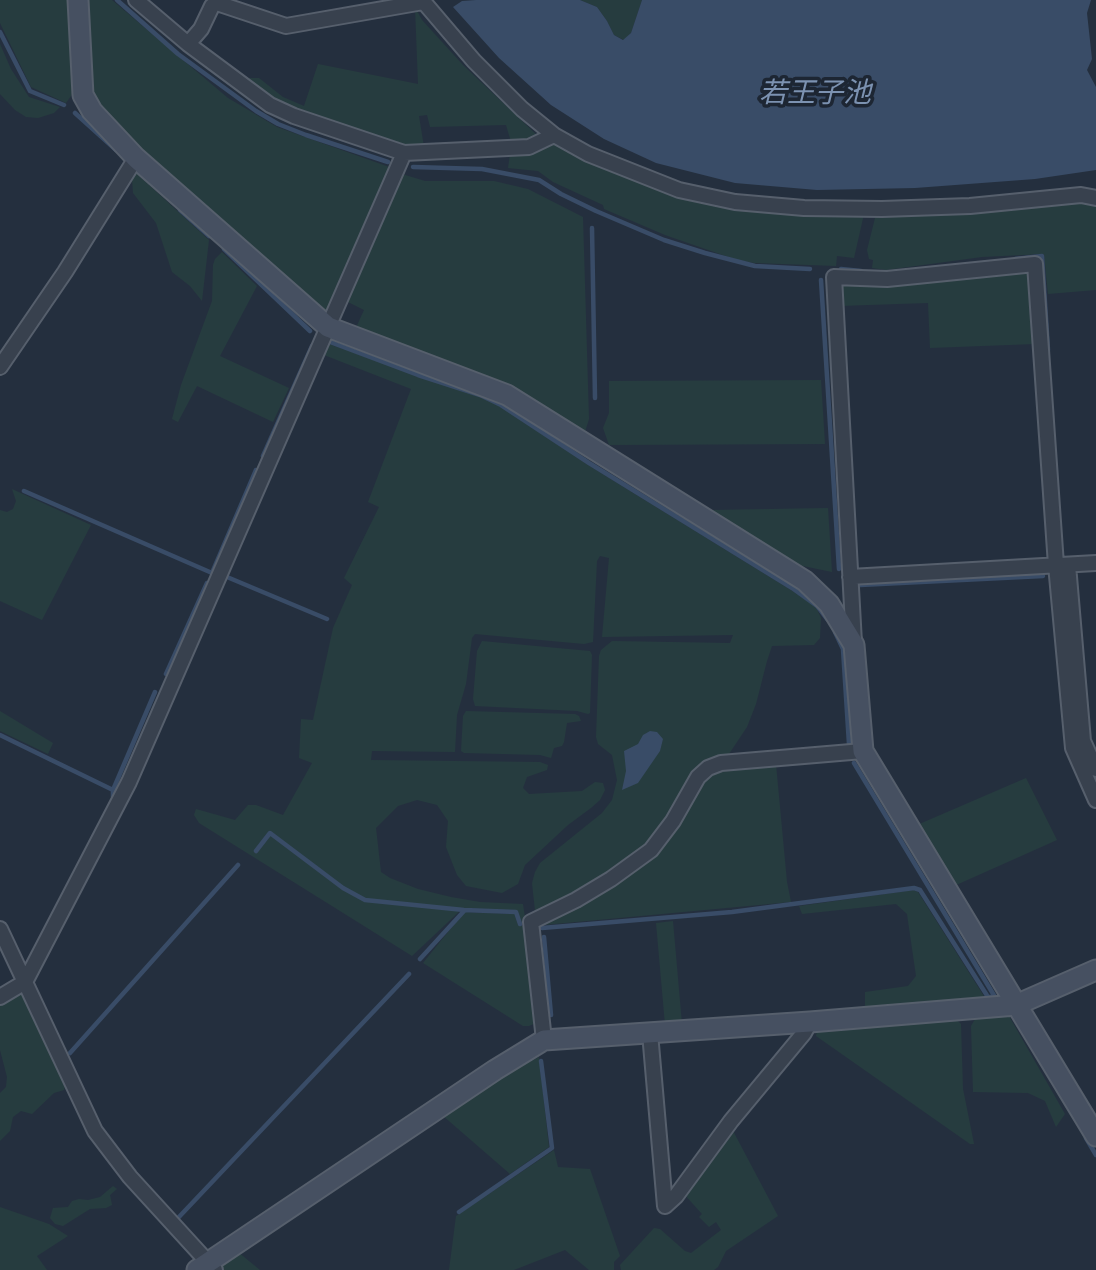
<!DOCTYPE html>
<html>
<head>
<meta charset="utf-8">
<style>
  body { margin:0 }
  canvas { display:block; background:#242f3e }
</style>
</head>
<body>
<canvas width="1096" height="1270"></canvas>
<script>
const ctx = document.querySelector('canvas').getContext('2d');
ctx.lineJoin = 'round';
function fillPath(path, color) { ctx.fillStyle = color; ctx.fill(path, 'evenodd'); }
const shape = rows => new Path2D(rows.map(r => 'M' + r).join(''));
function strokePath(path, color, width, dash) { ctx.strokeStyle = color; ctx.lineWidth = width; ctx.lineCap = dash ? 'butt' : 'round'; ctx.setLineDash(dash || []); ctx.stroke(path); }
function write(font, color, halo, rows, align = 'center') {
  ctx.font = font + ' "Alegreya Sans","Noto Sans JP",sans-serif'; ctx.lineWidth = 7; ctx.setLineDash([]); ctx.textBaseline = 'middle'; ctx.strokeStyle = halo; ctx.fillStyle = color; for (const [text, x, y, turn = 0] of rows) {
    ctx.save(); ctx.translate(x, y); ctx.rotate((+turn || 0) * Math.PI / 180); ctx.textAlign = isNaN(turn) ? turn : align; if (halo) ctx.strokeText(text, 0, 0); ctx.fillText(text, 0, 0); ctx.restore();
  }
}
fillPath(shape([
  [0,0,72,0,75,85,71,96,66,103,31,87,0,23],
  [86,0,112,0,228,98,277,127,392,168,329,314,325,314,131,140,99,107,92,93],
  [580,0,642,0,631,33,624,40,614,35,607,21,597,7],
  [415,7,422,20,463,65,540,138,512,145,506,125,430,127,427,115,419,116,424,147,413,147,315,118,269,98,241,78,259,78,283,97,304,106,318,64,418,84],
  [0,44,11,69,29,97,60,107,54,113,38,118,26,117,15,110,0,94],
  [555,142,680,196,864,214,854,258,837,256,836,266,755,263,737,260,665,235,604,209,603,205,553,182,538,171,508,168,510,154],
  [136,173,209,240,202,301,190,286,172,272,156,223,133,193,132,179],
  [402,174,425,181,494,181,528,189,583,217,589,419,585,432,354,332,364,310,346,301],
  [1081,200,1096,202,1096,290,1048,294,1044,254,982,257,886,270,872,268,873,260,869,259,867,250,876,214],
  [222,252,257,286,220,356,289,388,273,422,197,386,178,422,172,419,181,385,212,301,213,265,215,259],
  [1030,272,1035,344,930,348,928,303,839,306,842,281,888,285],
  [329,344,479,396,500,406,588,465,791,590,816,607,821,618,820,638,814,645,772,646,767,661,756,704,747,727,729,754,712,758,701,766,669,818,648,846,597,883,537,913,535,911,532,883,535,872,540,863,602,813,612,800,617,780,612,755,598,744,596,737,599,656,601,650,612,641,730,643,733,635,602,637,609,558,600,556,597,561,593,642,584,644,475,634,472,638,466,684,457,715,455,752,372,751,371,760,540,762,548,765,547,770,527,777,523,788,529,794,582,791,595,782,603,783,605,790,600,800,591,808,568,825,525,865,518,884,502,893,466,886,457,875,446,847,448,821,437,805,417,800,398,806,376,828,381,872,390,878,418,889,451,897,480,902,523,904,526,924,520,923,518,911,463,908,412,956,199,823,194,815,196,809,235,820,248,805,256,805,283,815,312,763,299,758,301,719,313,720,333,628,352,585,344,578,379,507,368,502,411,389,324,355],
  [821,380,825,444,609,445,603,428,609,413,609,381],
  [12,489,91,525,42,620,0,601,0,510,7,512,13,509,16,501],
  [828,508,832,572,798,565,710,510],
  [482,641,590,651,592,655,590,713,588,714,577,711,475,706,473,699,477,651],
  [0,711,53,743,48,754,0,731],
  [466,711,575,714,579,716,581,721,567,723,564,742,562,746,554,748,551,758,540,755,464,753,461,751,463,716],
  [776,764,787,882,791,902,544,925,543,921,624,876,702,781,720,768],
  [1026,778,1057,840,954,886,917,825],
  [913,890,918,892,987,1001,865,1010,865,992,908,986,916,976,907,914,896,904,802,914,799,906],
  [464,912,515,914,518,925,526,927,536,1023,529,1026,523,1026,423,963],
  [673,921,682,1024,665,1025,656,923],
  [19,992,25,993,66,1082,64,1090,54,1093,32,1114,21,1111,13,1117,10,1131,0,1141,0,1093,6,1087,7,1077,0,1050,0,1003],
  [1003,1015,1009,1016,1065,1114,1056,1127,1045,1101,1028,1093,973,1092,971,1026,975,1019],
  [957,1020,961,1024,963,1089,974,1144,970,1144,816,1036,817,1031],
  [539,1057,549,1147,510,1174,442,1115,501,1076],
  [731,1127,778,1216,726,1251,718,1267,714,1270,621,1270,620,1265,654,1228,660,1229,685,1251,691,1253,721,1230,716,1222,709,1227,699,1217,702,1214,683,1193],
  [554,1150,558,1167,590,1169,620,1256,614,1262,614,1270,589,1270,565,1250,514,1270,449,1270,456,1216],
  [113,1186,117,1189,110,1195,112,1205,106,1208,90,1209,63,1226,55,1224,50,1218,53,1208,68,1207,72,1201,79,1199,88,1200,100,1197],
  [0,1207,49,1224,68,1236,37,1256,47,1270,0,1270],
  [238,1252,260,1270,222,1270,222,1262]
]), '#263c3f');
fillPath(shape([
  [476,0,580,0,597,7,607,21,614,35,623,40,631,33,642,0,1091,0,1087,13,1092,59,1087,70,1096,87,1096,170,1035,179,915,188,817,190,735,183,656,163,604,139,551,105,499,58,453,7,462,1],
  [650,731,657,732,663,739,660,751,638,783,622,790,626,771,624,751,638,744,643,735]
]), '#394c67');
strokePath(shape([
  [117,0,178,54,256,111,278,124,306,135,388,162],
  [0,32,30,91,64,105],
  [75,113,116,150],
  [413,167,482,169,539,180,561,194,596,211,664,240,705,253,755,266,810,269],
  [180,210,209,236],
  [592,228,595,398],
  [224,249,310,331],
  [1015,259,1042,256,1048,350],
  [841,269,861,271],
  [821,280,839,569],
  [330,342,418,375,480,395,501,405,589,463,792,588,817,606,827,619],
  [263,456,312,346],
  [24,491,212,573,256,470],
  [227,577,327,619],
  [860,585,1043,576],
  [835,632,843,649,849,744],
  [166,674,207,583],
  [0,735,113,790],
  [854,763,995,997],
  [113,797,113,790,155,692],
  [256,851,270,833,343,888,365,900,464,910,516,912,520,924],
  [542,928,732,912,914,888,920,890,988,997,995,997],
  [544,937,551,1015],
  [420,959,464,911],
  [70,1053,238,865],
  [1086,1138,1096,1155],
  [459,1212,552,1148,541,1061],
  [178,1218,409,974]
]), '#394c67', 4.5);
const street = shape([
  [136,0,188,44,270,105,294,116,404,153,529,147,554,135],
  [422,0,474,61,522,109,554,135,588,154,679,190,735,202,804,208,882,209,970,206,1081,195,1096,198],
  [188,44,201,29,212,6,217,3,286,26,423,2],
  [0,367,65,272,136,158],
  [1068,565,1083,741,1096,769],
  [850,577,1096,563],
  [854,643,834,277,887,279,1035,264,1056,565,1073,748,1096,800],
  [0,929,95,1131,130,1177,215,1270],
  [0,997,25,982,129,782,404,153],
  [650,1033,665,1206],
  [544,1040,531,922,576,900,611,879,651,850,673,821,698,777,708,768,721,763,863,751],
  [665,1206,676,1196,731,1121,804,1033,810,1022]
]);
const secondary = shape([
  [78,0,83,95,92,111,136,158,328,327,507,395,805,581,829,604,854,645,863,751,1096,1136],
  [197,1270,495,1070,544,1040,810,1022,1016,1005,1096,970]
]);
strokePath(street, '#565f6c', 18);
strokePath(secondary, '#565f6c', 23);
strokePath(street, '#38414e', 14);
strokePath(secondary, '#465061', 19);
write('italic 28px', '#7c92b1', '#1d2633', [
  ["若王子池",815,94]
]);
</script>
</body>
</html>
